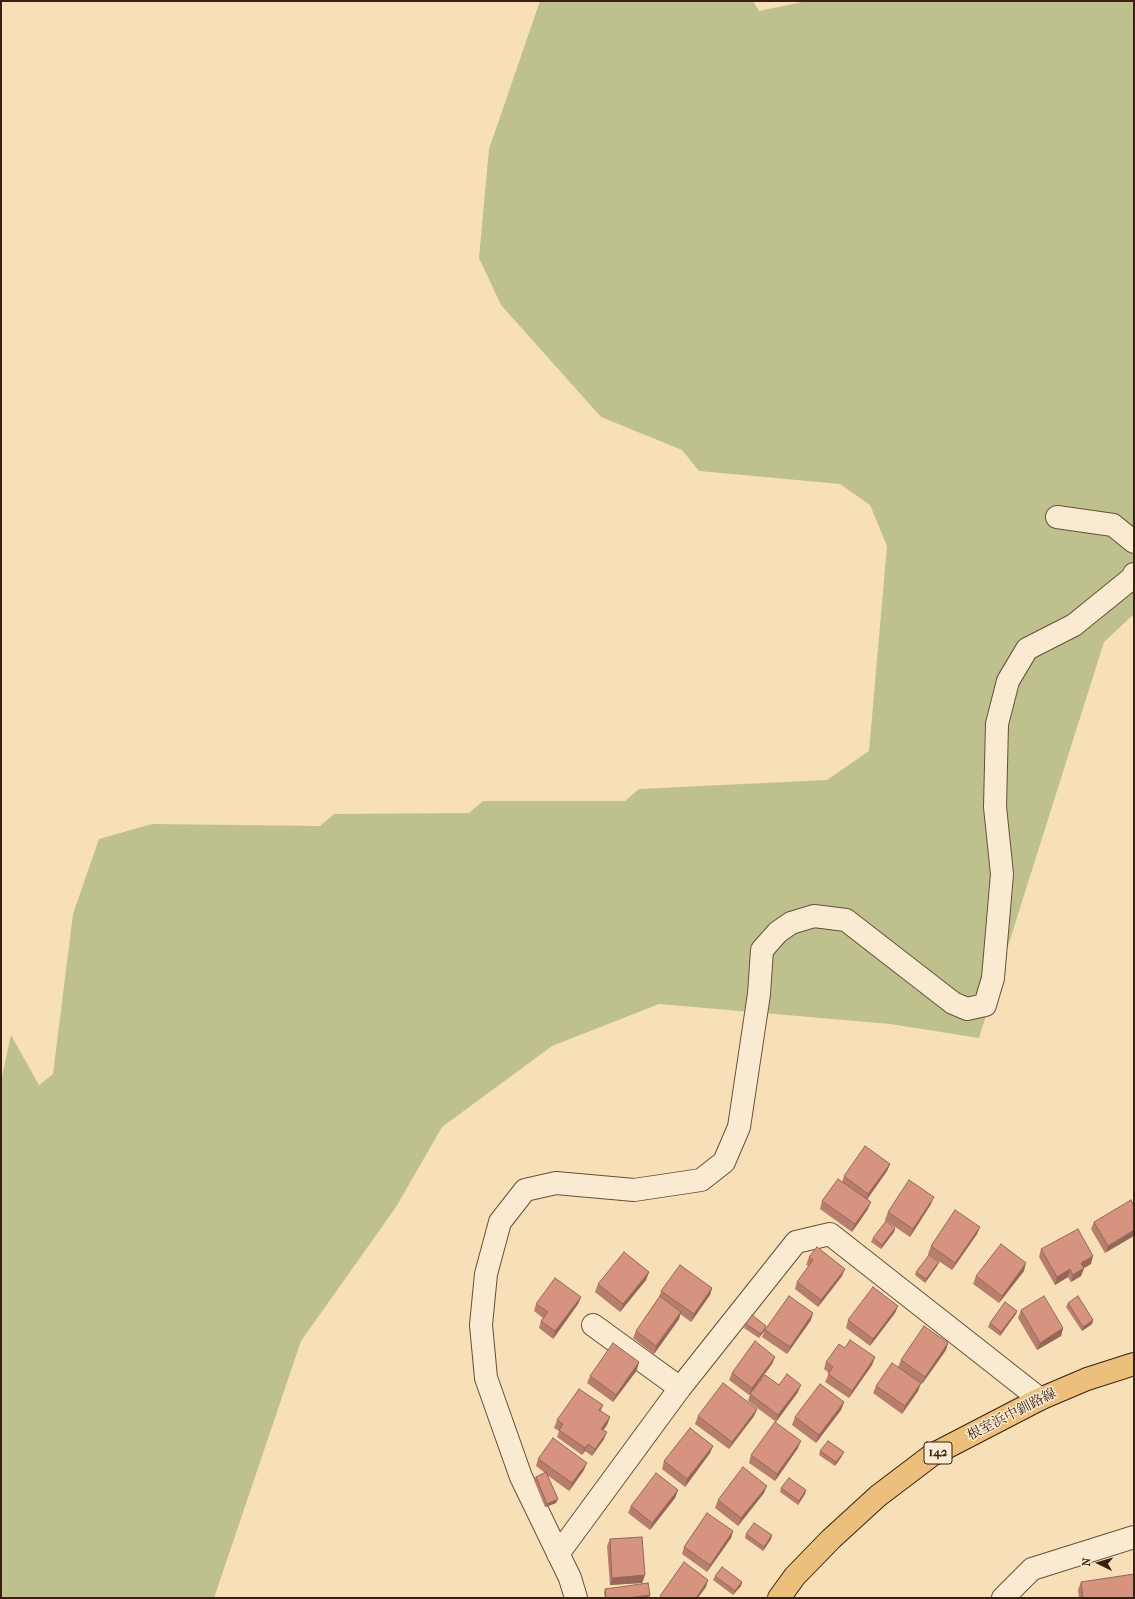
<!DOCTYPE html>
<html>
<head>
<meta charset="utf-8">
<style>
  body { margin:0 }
  #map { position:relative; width:1135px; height:1599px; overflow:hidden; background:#f7dfb8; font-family:"IM FELL French Canon",serif }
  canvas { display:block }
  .frame { position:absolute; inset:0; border:2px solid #381f0e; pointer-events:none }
  .north { position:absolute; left:1079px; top:1543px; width:40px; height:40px; -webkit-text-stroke:3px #faead1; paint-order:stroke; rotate:275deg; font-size:11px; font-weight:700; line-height:16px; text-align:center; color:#381f0e }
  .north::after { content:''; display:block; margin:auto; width:14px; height:18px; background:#381f0e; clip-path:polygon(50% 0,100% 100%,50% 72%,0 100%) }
</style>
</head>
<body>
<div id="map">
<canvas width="1135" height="1599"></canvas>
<div class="frame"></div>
<div class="north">N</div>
</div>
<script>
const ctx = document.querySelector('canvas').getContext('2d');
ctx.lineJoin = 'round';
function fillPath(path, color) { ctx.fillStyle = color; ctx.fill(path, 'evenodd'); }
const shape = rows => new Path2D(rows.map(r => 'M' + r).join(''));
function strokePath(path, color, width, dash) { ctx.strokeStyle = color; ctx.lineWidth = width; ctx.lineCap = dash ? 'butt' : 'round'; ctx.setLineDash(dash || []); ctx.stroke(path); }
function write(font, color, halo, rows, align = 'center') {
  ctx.font = font + ' "IM FELL French Canon","Noto Serif JP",serif'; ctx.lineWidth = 3; ctx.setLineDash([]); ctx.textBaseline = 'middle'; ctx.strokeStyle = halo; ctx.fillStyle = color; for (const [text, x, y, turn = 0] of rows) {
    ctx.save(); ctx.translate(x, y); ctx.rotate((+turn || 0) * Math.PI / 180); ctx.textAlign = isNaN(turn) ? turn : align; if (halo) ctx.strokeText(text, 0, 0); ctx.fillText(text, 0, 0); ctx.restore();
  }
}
fillPath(shape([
  [540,1,753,1,759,11,807,1,1134,1,1134,614,1104,642,979,1038,890,1024,659,1004,552,1046,442,1127,396,1207,301,1341,214,1598,1,1598,1,1081,11,1035,39,1085,53,1074,73,914,99,839,152,824,320,826,334,814,469,813,483,801,625,801,639,789,827,780,869,751,887,546,870,505,840,484,699,471,682,450,601,417,501,305,479,258,489,149]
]), '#bec18e');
const minor = shape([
  [1057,517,1113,525,1134,542],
  [593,1325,680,1388],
  [558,1554,680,1388,796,1242,830,1234,1040,1399],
  [576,1598,570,1578,521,1477,486,1378,481,1325,486,1274,500,1222,525,1190,556,1183,634,1190,701,1180,724,1162,739,1127,759,994,762,950,778,932,791,923,814,916,846,920,953,1003,967,1009,985,1005,993,978,1002,874,995,807,997,724,1008,681,1027,649,1074,625,1132,578,1134,574],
  [1003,1598,1032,1569,1134,1537]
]);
const major = shape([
  [779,1598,795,1576,831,1539,878,1496,932,1455,1040,1399,1087,1379,1134,1364]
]);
strokePath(minor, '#684f38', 24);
strokePath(major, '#381f0e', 24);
strokePath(minor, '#faead1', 22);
strokePath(major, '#ecc07c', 22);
fillPath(shape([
  [890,1164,887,1171,867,1199,868,1209,852,1232,820,1209,822,1201,842,1182,844,1176],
  [931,1204,910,1237,885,1220,888,1212],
  [1134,1206,1105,1253,1091,1229,1094,1222],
  [980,1227,977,1234,952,1270,928,1254,931,1246],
  [895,1228,894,1232,881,1249,871,1242,873,1238],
  [1041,1249,1091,1264,1084,1268,1081,1276,1071,1282,1068,1277,1055,1285,1039,1257],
  [809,1257,842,1276,818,1307,795,1289,797,1282,809,1266,806,1265],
  [939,1262,937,1266,925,1283,915,1275,916,1272],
  [1024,1271,999,1303,973,1284,976,1276],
  [649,1272,646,1280,620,1312,595,1292,598,1284],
  [712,1288,710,1295,691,1322,680,1314,679,1319,654,1354,633,1338,636,1331,659,1298,661,1291],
  [581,1297,578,1304,553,1339,539,1328,541,1321,543,1318,534,1311,536,1304],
  [1068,1303,1093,1320,1092,1324,1082,1331,1066,1307],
  [898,1306,895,1313,870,1346,846,1328,848,1320],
  [1021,1310,1063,1328,1061,1336,1037,1350,1018,1318],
  [1017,1311,1016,1314,1000,1336,988,1327,990,1323],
  [811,1320,787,1354,762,1337,765,1330],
  [746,1324,765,1330,759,1338,744,1328],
  [948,1343,946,1350,922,1384,921,1383,918,1391,902,1414,873,1393,876,1386,898,1367,901,1360],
  [845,1348,875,1357,872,1365,849,1398,825,1382,829,1373,824,1369,826,1362],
  [775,1357,772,1364,749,1395,729,1380,732,1373],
  [637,1370,613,1402,587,1383,590,1376],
  [779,1385,798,1392,776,1422,748,1401,750,1394],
  [844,1402,841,1410,816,1443,792,1425,795,1417],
  [603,1405,601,1411,610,1417,607,1425,603,1430,604,1439,592,1456,585,1451,582,1455,557,1437,559,1431,554,1428,557,1420],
  [757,1409,754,1416,729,1449,695,1424,698,1416],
  [713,1446,710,1453,685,1487,662,1469,664,1461],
  [798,1448,775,1481,749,1463,751,1455],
  [820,1451,842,1456,835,1466,819,1455],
  [538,1459,584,1470,569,1491,547,1475,556,1503,545,1507,534,1480,536,1477,545,1473,536,1466],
  [781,1488,806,1490,805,1494,798,1505,780,1492],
  [678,1490,675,1498,650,1530,628,1513,631,1506],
  [764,1493,738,1526,715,1508,718,1500],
  [733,1531,731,1538,707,1572,682,1554,684,1547],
  [746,1534,772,1535,771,1539,763,1551,745,1538],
  [610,1539,645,1575,642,1583,610,1585,607,1546],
  [715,1576,742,1582,741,1586,733,1595,713,1580],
  [1081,1582,1134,1598,1079,1598,1078,1590],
  [605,1589,650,1595,649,1598,605,1598,604,1593]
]), '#b87e6d');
fillPath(shape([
  [890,1164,887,1171,866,1201,868,1194],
  [934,1197,931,1204,910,1237,913,1229],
  [871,1202,868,1209,852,1232,855,1224],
  [980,1227,977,1234,952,1270,955,1263],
  [895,1228,894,1232,881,1249,882,1245],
  [1134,1230,1134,1236,1105,1253,1108,1246],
  [1093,1256,1091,1264,1079,1271,1081,1263],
  [939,1262,937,1266,925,1283,926,1279],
  [1026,1263,1024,1271,999,1303,1002,1296],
  [1084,1268,1081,1276,1071,1282,1073,1275],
  [845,1269,842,1276,818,1307,821,1300],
  [1070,1269,1068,1277,1055,1285,1057,1277],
  [649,1272,646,1280,620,1312,623,1304],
  [712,1288,710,1295,691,1322,694,1314],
  [581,1297,578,1304,553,1339,555,1331],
  [898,1306,895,1313,870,1346,873,1339],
  [1017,1311,1016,1314,1000,1336,1001,1332],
  [681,1312,679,1319,654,1354,656,1346],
  [813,1313,811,1320,787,1354,790,1347],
  [1093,1320,1092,1324,1082,1331,1083,1327],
  [766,1326,765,1330,759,1338,761,1334],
  [1063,1328,1061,1336,1037,1350,1040,1343],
  [948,1343,946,1350,922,1384,925,1377],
  [775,1357,772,1364,749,1395,752,1388],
  [875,1357,872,1365,849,1398,852,1391],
  [639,1362,637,1370,613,1402,616,1395],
  [921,1383,918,1391,902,1414,905,1406],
  [801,1385,798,1392,776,1422,778,1415],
  [844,1402,841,1410,816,1443,819,1435],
  [757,1409,754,1416,729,1449,732,1442],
  [610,1417,607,1425,599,1436,601,1429],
  [607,1432,604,1439,592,1456,595,1449],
  [801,1441,798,1448,775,1481,777,1474],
  [588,1444,585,1451,582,1455,585,1448],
  [713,1446,710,1453,685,1487,687,1479],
  [844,1452,842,1456,835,1466,836,1462],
  [587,1463,584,1470,569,1491,572,1483],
  [767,1486,764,1493,738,1526,741,1518],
  [678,1490,675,1498,650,1530,652,1523],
  [806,1490,805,1494,798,1505,799,1501],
  [558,1499,556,1503,545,1507,547,1504],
  [733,1531,731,1538,707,1572,710,1565],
  [772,1535,771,1539,763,1551,764,1547],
  [645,1575,642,1583,610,1585,612,1578],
  [708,1580,706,1587,698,1598,696,1598],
  [742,1582,741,1586,733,1595,735,1591],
  [650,1595,649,1598,628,1598]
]), '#966759');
const building = shape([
  [865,1146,890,1164,868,1194,844,1176,865,1146],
  [838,1179,871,1202,855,1224,822,1201,838,1179],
  [909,1180,934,1197,913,1229,888,1212,909,1180],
  [1131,1200,1134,1206,1134,1230,1108,1246,1094,1222,1131,1200],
  [955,1210,980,1227,955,1263,931,1246,955,1210],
  [886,1221,895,1228,882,1245,873,1238,886,1221],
  [1078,1229,1093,1256,1081,1263,1084,1268,1073,1275,1070,1269,1057,1277,1041,1249,1078,1229],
  [1001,1244,1026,1263,1002,1296,976,1276,1001,1244],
  [817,1247,845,1269,821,1300,797,1282,813,1260,809,1257,817,1247],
  [624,1252,649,1272,623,1304,598,1284,624,1252],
  [929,1255,939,1262,926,1279,916,1272,929,1255],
  [680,1265,712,1288,694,1314,661,1291,680,1265],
  [555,1278,581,1297,555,1331,541,1321,548,1312,536,1304,555,1278],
  [873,1287,898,1306,873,1339,848,1320,873,1287],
  [660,1296,681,1312,656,1346,636,1331,660,1296],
  [789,1296,813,1313,790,1347,765,1330,789,1296],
  [1044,1296,1063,1328,1040,1343,1021,1310,1044,1296],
  [1078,1296,1093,1320,1083,1327,1068,1303,1078,1296],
  [1005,1302,1017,1311,1001,1332,990,1323,1005,1302],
  [752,1315,766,1326,761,1334,746,1324,752,1315],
  [924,1326,948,1343,925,1377,901,1360,924,1326],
  [850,1340,875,1357,852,1391,828,1374,833,1367,826,1362,839,1344,845,1348,850,1340],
  [755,1341,775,1357,752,1388,732,1373,755,1341],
  [613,1343,639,1362,616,1395,590,1376,613,1343],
  [892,1363,921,1383,905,1406,876,1386,892,1363],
  [787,1374,801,1385,778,1415,750,1394,765,1375,779,1385,787,1374],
  [723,1383,757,1409,732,1442,698,1416,723,1383],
  [820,1384,844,1402,819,1435,795,1417,820,1384],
  [579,1389,603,1405,599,1410,610,1417,601,1429,607,1432,595,1449,588,1444,585,1448,559,1430,563,1424,557,1420,579,1389],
  [775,1422,801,1441,777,1474,751,1455,775,1422],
  [690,1428,713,1446,687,1479,664,1461,690,1428],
  [553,1438,587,1463,572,1483,538,1459,553,1438],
  [828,1441,844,1452,836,1462,820,1451,828,1441],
  [743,1467,767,1486,741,1518,718,1500,743,1467],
  [546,1472,558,1499,547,1504,536,1477,546,1472],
  [656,1473,678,1490,652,1523,631,1506,656,1473],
  [789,1478,806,1490,799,1501,781,1488,789,1478],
  [707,1513,733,1531,710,1565,684,1547,707,1513],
  [754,1523,772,1535,764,1547,746,1534,754,1523],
  [642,1537,645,1575,612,1578,610,1539,642,1537],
  [684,1562,708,1580,696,1598,663,1598,660,1596,684,1562],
  [722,1567,742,1582,735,1591,715,1576,722,1567],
  [1134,1574,1134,1598,1083,1598,1081,1582,1134,1574],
  [648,1583,650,1595,628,1598,606,1598,605,1589,648,1583]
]);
fillPath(building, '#d6937f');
strokePath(building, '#966759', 1);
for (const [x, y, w] of [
  [938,1453,28]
]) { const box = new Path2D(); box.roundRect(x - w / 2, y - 11, w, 22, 3); ctx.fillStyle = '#faead1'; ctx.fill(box); strokePath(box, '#381f0e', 1); }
write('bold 13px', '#381f0e', null, [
  ["142",938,1453]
]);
write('14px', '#381f0e', '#faead1', [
  ["根室浜中釧路線",1012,1415,-27]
]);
</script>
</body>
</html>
